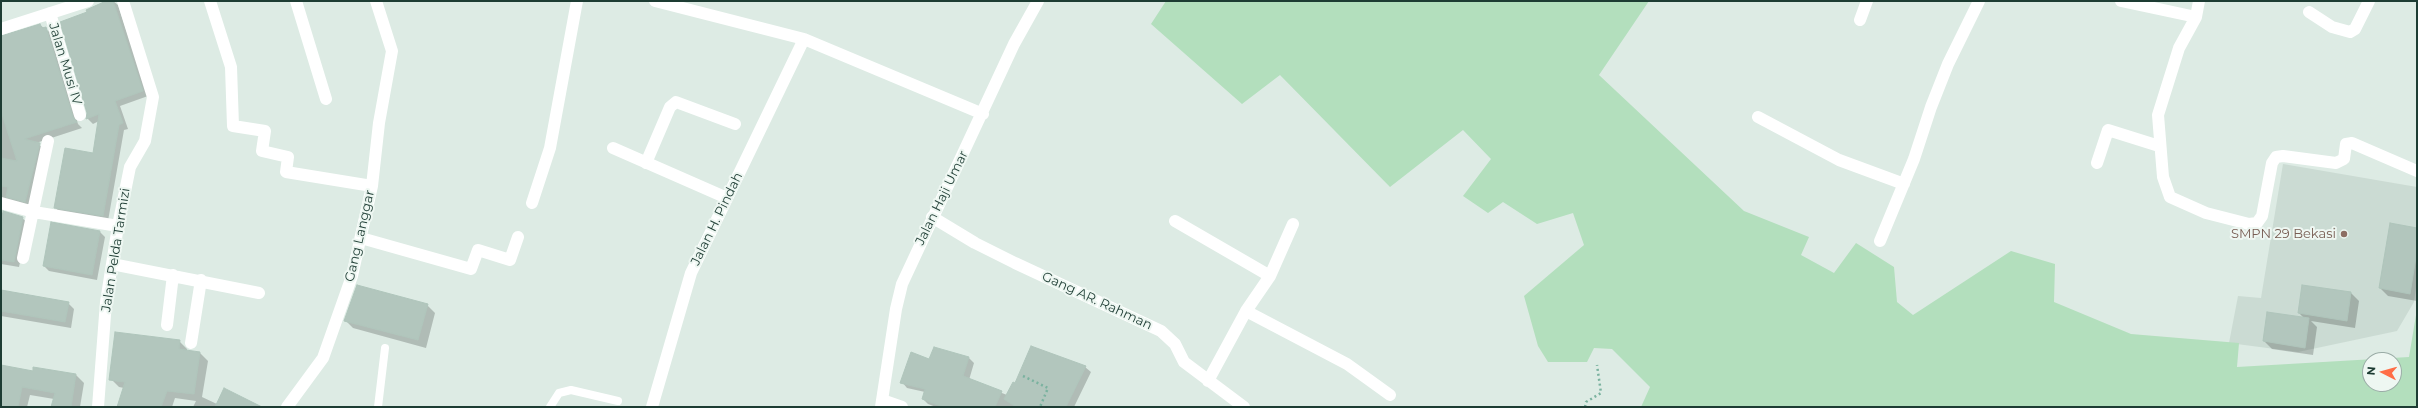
<!DOCTYPE html>
<html>
<head>
<meta charset="utf-8">
<style>
  body { margin:0 }
  #map { position:relative; width:2418px; height:408px; overflow:hidden; background:#ddebe4; font-family:Montserrat,sans-serif }
  canvas { display:block }
  .frame { position:absolute; inset:0; border:2px solid #1d3c33; pointer-events:none }
  .north { position:absolute; left:2362px; top:352px; width:40px; height:40px; box-sizing:border-box; background:#eef7f2; border:1px solid #9aaca6; border-radius:50%; rotate:276deg; font-size:11px; font-weight:700; line-height:16px; text-align:center; color:#1d3c33 }
  .north::after { content:''; display:block; margin:auto; width:14px; height:18px; background:#ff6e47; clip-path:polygon(50% 0,100% 100%,50% 72%,0 100%) }
</style>
</head>
<body>
<div id="map">
<canvas width="2418" height="408"></canvas>
<div class="frame"></div>
<div class="north">N</div>
</div>
<script>
const ctx = document.querySelector('canvas').getContext('2d');
ctx.lineJoin = 'round';
function fillPath(path, color) { ctx.fillStyle = color; ctx.fill(path, 'evenodd'); }
const shape = rows => new Path2D(rows.map(r => 'M' + r).join(''));
function strokePath(path, color, width, dash) { ctx.strokeStyle = color; ctx.lineWidth = width; ctx.lineCap = dash ? 'butt' : 'round'; ctx.setLineDash(dash || []); ctx.stroke(path); }
function write(font, color, halo, rows, align = 'center') {
  ctx.font = font + ' Montserrat,sans-serif'; ctx.lineWidth = 4; ctx.setLineDash([]); ctx.textBaseline = 'middle'; ctx.strokeStyle = halo; ctx.fillStyle = color; for (const [text, x, y, turn = 0] of rows) {
    ctx.save(); ctx.translate(x, y); ctx.rotate((+turn || 0) * Math.PI / 180); ctx.textAlign = isNaN(turn) ? turn : align; if (halo) ctx.strokeText(text, 0, 0); ctx.fillText(text, 0, 0); ctx.restore();
  }
}
fillPath(shape([
  [2283,164,2417,187,2417,281,2414,302,2397,331,2298,352,2229,343,2238,296,2261,298]
]), '#cbdbd3');
fillPath(shape([
  [1166,1,1649,1,1599,75,1744,211,1809,237,1801,255,1834,273,1856,243,1894,267,1897,302,1913,315,2011,251,2055,264,2054,302,2131,334,2239,343,2237,367,2409,357,2417,309,2417,407,1641,407,1650,387,1612,349,1594,348,1587,362,1548,362,1538,346,1524,296,1584,245,1573,213,1537,224,1503,202,1488,213,1463,196,1491,159,1463,130,1390,187,1280,75,1242,104,1151,24],
  [2370,360,2394,360,2394,384,2370,384]
]), '#b3dfbd');
fillPath(shape([
  [109,1,113,1,118,5,148,96,120,106,128,129,124,130,108,221,60,213,55,207,94,155,99,121,93,124,87,118,87,10],
  [40,25,52,34,78,124,82,128,36,143,45,149,31,207,1,204,1,37],
  [1,212,22,218,28,223,19,267,1,264],
  [2417,229,2417,301,2388,296,2380,288],
  [100,232,105,237,97,280,49,271,44,266],
  [1,291,68,303,74,309,71,328,1,316],
  [2351,293,2359,301,2355,328,2311,321,2317,327,2313,355,2272,349,2264,341,2305,319,2299,313],
  [427,305,435,313,426,348,353,328,345,320],
  [179,341,187,349,187,352,200,353,208,361,202,397,217,404,259,407,193,407,196,401,175,398,172,407,118,407,124,388,119,387,111,379],
  [969,358,974,363,969,380,1007,395,1016,384,1085,367,1091,372,1074,407,936,407,928,404,923,399,925,392,907,388,902,382,930,360],
  [1,366,33,372,76,375,84,383,80,407,52,407,54,399,30,395,27,407,1,407]
]), '#0003');
const building = shape([
  [106,1,113,1,143,91,115,101,123,123,119,125,103,216,54,208,65,148,93,153,99,114,86,119,87,113,60,22,87,12,86,10,106,1],
  [40,24,42,28,46,27,73,117,77,122,24,139,40,143,25,202,6,197,8,187,1,186,1,158,17,161,1,111,1,36,40,24],
  [3,211,23,217,14,262,1,260,3,211],
  [51,222,100,231,92,275,43,266,51,222],
  [2390,223,2417,228,2417,251,2410,294,2379,288,2390,223],
  [357,285,428,304,418,340,344,321,357,285],
  [2302,285,2351,292,2347,321,2298,313,2302,285],
  [1,290,69,302,65,322,1,311,1,290],
  [2267,312,2309,318,2305,348,2263,341,2267,312],
  [115,332,180,340,179,349,200,352,194,394,167,391,161,407,117,407,125,382,109,380,115,332],
  [1031,346,1086,366,1066,407,1016,407,1004,399,1013,382,1015,383,1031,346],
  [934,347,969,357,963,376,1002,391,995,407,943,407,922,399,925,389,900,383,911,352,929,359,934,347],
  [1,365,33,371,33,367,76,374,71,407,51,407,55,393,22,387,18,407,1,407,1,365],
  [224,388,262,407,215,407,224,388]
]);
fillPath(building, '#b2c6bd');
strokePath(building, '#afc5bb', 1);
strokePath(shape([
  [1023,376,1048,388,1040,407],
  [1585,407,1586,402,1601,393,1597,365]
]), '#7ab29f', 2.5, [2, 3]);
strokePath(shape([
  [378,407,385,348],
  [550,407,559,393,571,390,618,401]
]), '#fff', 8);
strokePath(shape([
  [210,1,231,67,233,126,265,131,262,151,288,157,286,172,372,186],
  [296,1,326,99],
  [655,1,804,39,983,114],
  [2121,1,2196,17],
  [2199,1,2196,17,2179,48,2158,115,2163,177,2170,197,2206,213,2249,224,2257,223,2262,216,2272,163,2276,157,2283,156,2336,163,2344,159,2346,144,2352,143,2417,171],
  [2309,12,2332,27,2350,32,2355,29,2369,1],
  [50,13,80,115],
  [1860,20,1867,1],
  [1,29,88,1],
  [1758,117,1839,160,1904,184],
  [613,148,727,198],
  [646,163,670,107,676,102,735,124],
  [2097,163,2108,130,2159,146],
  [1,203,34,212,118,226],
  [532,203,550,148,577,1],
  [932,217,975,243,1015,263,1161,331,1175,344,1184,362,1244,407],
  [1175,221,1270,276],
  [361,238,471,269,478,250,510,260,518,237],
  [1880,241,1914,159,1931,107,1948,64,1979,1],
  [23,258,48,141],
  [112,264,259,293],
  [1246,311,1270,276,1293,224],
  [167,325,173,275],
  [191,343,201,280],
  [1208,381,1246,311,1347,364,1390,395],
  [882,400,902,407],
  [98,407,106,302,118,226,130,167,145,141,153,97,123,1],
  [287,407,323,358,352,276,372,186,379,123,392,51,376,1],
  [652,407,691,273,804,39],
  [881,407,896,309,902,284,1014,44,1038,1]
]), '#fff', 12);
for (const [x, y, r, color] of [
  [2344,234,4,"#8d6e63"]
]) { const dot = new Path2D(); dot.arc(x, y, r, 0, 2 * Math.PI); ctx.fillStyle = color; ctx.fill(dot); strokePath(dot, '#eef7f2', 1.5); }
write('13px', '#1d3c33', '#eef7f2', [
  ["Jalan Musi IV",65,64,73],
  ["Jalan Haji Umar",942,198,-64],
  ["Jalan H. Pindah",717,219,-64],
  ["Gang Langgar",360,236,-77],
  ["Jalan Pelda Tarmizi",116,250,-81],
  ["Gang AR. Rahman",1097,301,25]
]);
write('13px', '#785e54', '#eef7f2', [
  ["SMPN 29 Bekasi",2336,234]
], 'right');
</script>
</body>
</html>
